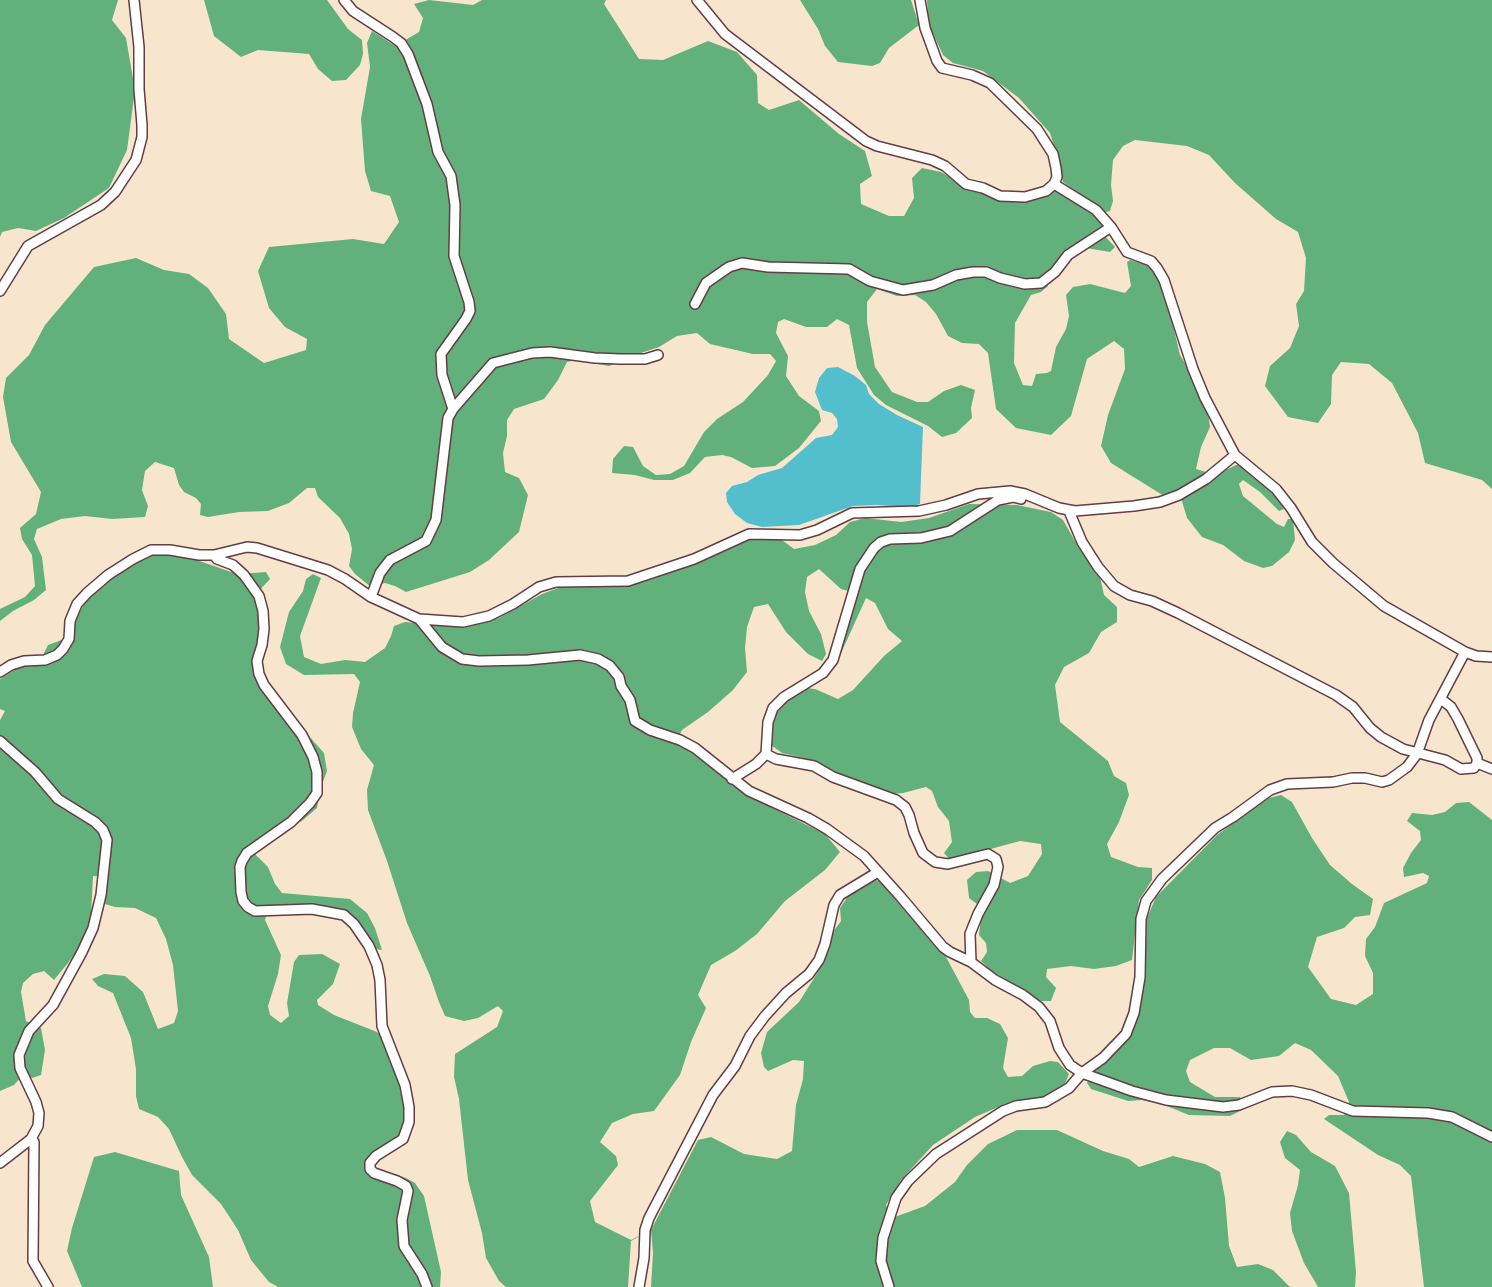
<!DOCTYPE html>
<html>
<head>
<meta charset="utf-8">
<style>
  body { margin:0 }
  canvas { display:block; background:#f7e6cd }
</style>
</head>
<body>
<canvas width="1492" height="1287"></canvas>
<script>
const ctx = document.querySelector('canvas').getContext('2d');
ctx.lineJoin = 'round';
function fillPath(path, color) { ctx.fillStyle = color; ctx.fill(path, 'evenodd'); }
const shape = rows => new Path2D(rows.map(r => 'M' + r).join(''));
function strokePath(path, color, width, dash) { ctx.strokeStyle = color; ctx.lineWidth = width; ctx.lineCap = dash ? 'butt' : 'round'; ctx.setLineDash(dash || []); ctx.stroke(path); }
fillPath(shape([
  [0,0,118,0,112,20,126,38,135,90,127,150,109,188,64,218,36,231,18,228,2,232,0,237],
  [204,0,327,0,348,29,362,40,363,54,360,65,346,80,332,81,318,69,309,54,258,50,241,57,214,36],
  [429,0,473,5,482,0,606,0,604,4,639,59,663,60,708,41,737,52,757,75,758,103,769,110,799,100,839,134,865,151,872,176,860,184,861,204,889,216,904,216,914,198,912,178,922,168,941,172,969,189,987,192,1003,200,1020,201,1046,196,1056,188,1103,218,1103,234,1115,247,1110,252,1086,248,1046,275,1048,286,1041,292,1031,295,1015,323,1014,363,1023,385,1032,386,1036,374,1047,373,1051,371,1056,347,1066,329,1069,316,1066,295,1073,287,1090,284,1125,293,1131,286,1127,262,1130,260,1147,265,1158,277,1169,308,1180,355,1191,373,1208,412,1210,427,1201,447,1196,469,1206,472,1228,469,1236,465,1242,465,1278,497,1284,509,1279,511,1260,492,1243,480,1239,484,1243,496,1277,524,1284,527,1288,519,1293,519,1295,540,1289,552,1272,566,1263,568,1244,561,1223,545,1202,537,1187,518,1181,498,1172,493,1164,496,1111,463,1101,446,1108,415,1125,369,1124,349,1114,341,1087,359,1071,416,1051,435,1016,428,996,409,988,353,979,344,962,343,948,336,936,314,926,302,915,295,897,296,877,289,867,302,867,322,875,367,892,392,917,402,928,402,944,391,961,385,975,390,971,408,972,418,956,433,942,437,928,426,886,405,874,395,857,368,849,325,837,319,827,327,806,327,784,319,778,322,776,333,788,356,786,376,799,396,819,411,821,421,799,448,775,466,752,468,731,457,722,455,705,457,690,473,673,480,654,480,635,475,612,473,613,459,624,446,633,447,643,466,656,475,670,474,684,466,704,432,717,419,743,402,768,375,776,361,770,354,753,354,710,344,697,333,677,336,659,347,632,356,609,366,575,360,567,362,558,380,544,399,514,409,507,420,507,436,503,453,505,472,519,478,528,495,519,532,489,560,470,572,406,592,395,586,385,583,371,587,355,574,349,566,352,549,349,534,340,518,318,497,315,488,307,488,289,503,268,511,239,512,208,517,200,515,201,504,196,498,184,492,179,485,174,468,155,462,145,471,142,490,148,506,145,517,112,519,85,516,61,519,37,529,34,539,42,557,46,590,34,600,13,611,0,621,0,609,25,597,35,586,32,555,22,539,20,528,36,514,41,492,11,442,3,397,6,378,29,355,45,325,94,267,136,258,164,270,189,274,208,288,226,314,229,339,264,363,306,350,307,339,285,327,269,308,258,271,269,247,353,239,384,244,399,222,390,196,371,191,365,171,361,119,370,67,367,43,372,31,395,46,419,32,423,18,414,4],
  [800,0,911,0,919,25,889,48,880,63,872,66,838,62,825,46,818,29],
  [927,0,1492,0,1492,489,1482,480,1425,463,1418,433,1392,383,1369,364,1341,362,1332,375,1331,404,1318,423,1288,417,1265,386,1270,366,1290,348,1299,326,1296,304,1304,291,1306,258,1298,232,1276,219,1235,183,1209,155,1187,146,1135,140,1123,146,1113,160,1111,185,1113,201,1110,211,1106,212,1063,182,1060,164,1050,133,1019,98,983,71,953,63,943,55,929,25],
  [969,504,1017,505,1051,512,1063,520,1079,548,1100,577,1104,595,1117,607,1117,622,1101,632,1089,653,1064,667,1055,685,1060,722,1108,761,1114,776,1126,783,1129,795,1119,822,1107,844,1111,857,1138,867,1152,868,1152,880,1139,900,1132,960,1116,966,1094,969,1071,966,1047,969,1046,977,1056,988,1051,1001,1041,1001,992,971,981,961,987,952,986,943,979,935,981,917,977,904,969,898,967,880,976,872,988,871,1010,883,1028,876,1042,854,1041,844,1020,841,950,860,944,853,952,842,949,821,938,807,932,791,926,787,903,793,892,794,835,774,803,758,782,753,771,745,771,725,776,709,786,698,807,688,815,689,838,699,853,690,884,656,902,641,888,629,875,603,866,598,838,660,838,650,852,592,841,589,819,569,807,577,805,592,809,611,821,634,826,654,822,661,808,654,786,632,768,604,754,607,747,627,745,648,747,672,733,690,708,712,682,730,676,742,695,753,746,795,825,834,840,852,825,870,785,901,757,934,735,951,711,965,698,995,706,1008,691,1042,680,1075,654,1111,633,1114,612,1123,600,1142,616,1156,618,1165,590,1201,595,1222,631,1240,651,1230,698,1140,711,1137,744,1154,777,1159,792,1151,796,1105,803,1079,804,1061,793,1060,768,1071,764,1067,761,1053,767,1032,799,1002,818,972,833,932,841,921,840,908,848,896,876,880,885,883,922,929,945,955,969,1000,970,1012,975,1018,987,1018,1000,1024,1008,1038,1003,1068,1008,1077,1022,1076,1033,1066,1050,1061,1058,1062,1069,1074,1064,1086,1042,1097,1008,1103,975,1117,933,1145,901,1180,886,1205,892,1218,925,1206,955,1182,967,1165,988,1144,1017,1130,1057,1130,1103,1151,1129,1159,1139,1167,1173,1156,1205,1164,1220,1172,1225,1198,1229,1246,1237,1267,1258,1264,1273,1270,1290,1287,651,1287,653,1253,651,1230,631,1241,628,1287,506,1287,499,1281,486,1258,482,1233,468,1180,459,1099,454,1077,455,1054,497,1027,503,1011,498,1006,478,1018,464,1021,445,1016,439,1002,430,976,407,923,387,861,368,810,367,790,374,765,361,749,352,727,353,713,360,682,354,674,304,675,286,664,280,647,289,612,303,591,306,579,313,574,321,578,300,636,304,657,321,664,345,660,365,662,385,648,391,636,394,626,405,622,447,626,474,624,499,618,542,594,561,587,620,586,650,580,689,565,744,538,760,536,782,540,794,549,815,545,836,535,850,522,865,518,901,522,929,518],
  [161,554,185,556,237,574,266,572,270,579,255,595,260,615,259,678,267,681,285,709,324,753,327,771,320,790,317,808,303,820,280,835,261,839,255,854,268,867,275,884,282,893,350,899,367,913,375,928,382,950,375,949,353,918,268,908,265,920,281,955,278,974,268,1006,270,1015,281,1023,289,1016,287,1003,294,962,299,955,322,954,340,964,333,984,317,1000,318,1005,334,1015,377,1032,394,1048,402,1063,408,1087,407,1114,403,1130,397,1138,370,1159,376,1175,395,1174,406,1178,415,1183,424,1196,441,1272,440,1287,278,1287,269,1282,251,1260,238,1230,221,1204,192,1175,182,1157,169,1129,158,1117,139,1109,136,1096,136,1069,131,1038,113,993,98,986,92,979,104,974,125,976,143,992,158,1029,174,1023,178,1011,173,965,166,939,156,918,135,908,115,907,105,904,108,877,93,876,91,916,84,941,68,963,54,980,44,971,33,974,23,983,21,992,26,1021,41,1028,45,1050,41,1075,32,1078,24,1074,14,1085,0,1091,0,720,5,711,0,709,0,679,19,667,35,664,42,657,48,645,64,639,89,596,114,576,146,557],
  [1281,795,1292,802,1312,838,1330,865,1352,884,1373,899,1370,915,1355,917,1344,928,1317,937,1308,967,1331,999,1356,1005,1373,994,1373,973,1365,956,1366,939,1375,927,1384,903,1427,883,1429,876,1423,873,1404,877,1403,868,1411,853,1421,840,1420,831,1407,821,1412,813,1432,815,1445,812,1456,803,1469,802,1492,820,1492,1287,1424,1287,1411,1176,1400,1165,1378,1155,1324,1119,1329,1115,1344,1115,1349,1102,1338,1076,1311,1050,1295,1043,1279,1056,1251,1060,1230,1048,1214,1048,1190,1060,1186,1071,1190,1082,1215,1097,1240,1097,1244,1109,1230,1116,1189,1115,1159,1103,1142,1100,1128,1101,1091,1089,1087,1083,1093,1071,1108,1061,1130,1037,1141,1006,1147,918,1156,897,1217,835,1268,798],
  [1287,1131,1296,1135,1311,1152,1335,1166,1349,1193,1356,1272,1355,1287,1318,1287,1304,1263,1292,1231,1290,1213,1298,1185,1300,1170,1285,1158,1280,1142],
  [115,1152,179,1171,181,1195,209,1257,213,1287,82,1287,67,1251,72,1228,94,1157]
]), '#62b17d');
fillPath(shape([
  [838,367,855,376,866,385,869,394,879,404,897,415,923,427,920,504,909,507,876,505,853,506,799,525,762,527,747,523,735,514,727,502,726,493,732,486,747,482,758,475,782,468,816,438,832,435,838,427,837,419,832,413,822,410,815,392,819,378,827,368]
]), '#53bfcc');
const minor = shape([
  [344,0,353,11,393,37,401,43,408,54,427,104,438,152,451,176,455,205,454,256,469,302,470,311,466,319,441,354,442,375,453,409],
  [697,0,725,34,866,141,877,146,932,160,945,166,966,184,983,188,1000,196,1025,197,1046,191,1054,184,1057,177,1056,168,1053,154,1037,129,990,83,972,75,942,68,937,61,925,28,920,0],
  [1054,184,1096,210,1111,227,1127,252,1151,261,1157,268,1164,280,1193,369,1205,398,1235,455,1276,489,1291,508,1312,542,1333,563,1384,606,1465,652,1476,656,1492,657],
  [0,291,28,246,101,205,115,192,136,160,142,137,142,125,139,89,139,47,134,0],
  [695,304,706,283,729,267,742,263,768,267,849,269,870,281,903,290,933,285,956,275,973,272,986,272,1000,278,1025,284,1041,283,1055,272,1068,255,1111,227],
  [1069,511,1082,542,1098,567,1114,586,1130,595,1152,601,1178,613,1336,695,1353,707,1370,728,1381,737,1403,749,1445,760,1461,769,1474,768,1477,763],
  [214,555,217,559,233,565,244,575,259,596,263,611,264,629,262,645,257,661,259,674,264,685,302,735,313,757,317,772,317,793,310,803,291,822,247,853,242,861,240,867,241,892,243,901,248,907,255,911,312,909,344,915,354,924,369,946,377,965,380,980,382,1026,405,1085,409,1107,409,1122,403,1139,376,1156,370,1163,370,1169,374,1173,397,1181,406,1186,408,1191,402,1220,404,1246,422,1274,427,1287],
  [371,597,380,573,390,560,426,541,436,520,448,418,453,409,493,363,532,353,550,352,595,358,620,359,645,359,658,355],
  [419,619,442,647,462,659,479,661,528,660,580,655,598,659,610,666,619,677,621,686,630,700,635,721,650,730,680,740,695,748,749,791,808,818,827,829,864,856,900,896,943,947,950,952,971,962,995,980,1023,995,1039,1007,1050,1021,1059,1048,1070,1065,1082,1073,1132,1091,1166,1100,1223,1107,1239,1105,1272,1092,1292,1091,1311,1095,1353,1111,1428,1113,1452,1117,1492,1137],
  [0,672,11,665,24,661,45,660,57,655,63,649,69,639,70,621,77,604,87,593,108,575,133,559,151,550,170,550,199,555,214,555,247,547,257,548,328,570,345,579,371,597,419,619,463,622,489,616,513,604,539,587,556,582,628,581,694,559,749,534,800,535,817,530,852,513,919,511,946,505,978,494,1010,491,1025,494,1059,508,1075,511,1134,506,1160,502,1179,495,1206,479,1235,455],
  [1441,699,1451,707,1458,719,1477,758,1477,763],
  [0,741,35,772,58,799,95,822,103,830,107,840,101,895,93,928,82,952,53,1005,29,1031,19,1055,20,1068,36,1102,39,1113,38,1126,31,1139,0,1163],
  [766,754,776,759,814,766,833,777,896,800,905,807,909,815,914,833,923,853,935,862,948,864,988,854,996,859,998,867,994,885,978,914,970,934,971,962],
  [1477,763,1492,769],
  [732,779,756,764,766,754,768,722,773,708,784,697,823,673,833,660,860,569,874,548,881,542,890,539,921,538,950,531,998,500,1013,497,1021,499],
  [31,1139,34,1142,33,1261,48,1287],
  [639,1287,644,1258,645,1230,649,1218,713,1095,735,1066,750,1036,765,1016,786,993,809,974,819,960,825,944,834,905,840,895,878,872],
  [889,1287,881,1261,883,1238,896,1198,908,1181,936,1154,1003,1111,1016,1106,1045,1102,1069,1088,1082,1073,1103,1058,1126,1034,1134,1013,1140,977,1141,919,1146,901,1162,879,1215,828,1233,817,1270,790,1287,784,1333,782,1352,778,1365,778,1382,782,1389,780,1407,767,1417,754,1429,720,1465,652]
]);
strokePath(minor, '#643d43', 12);
strokePath(minor, '#fff', 9);
</script>
</body>
</html>
